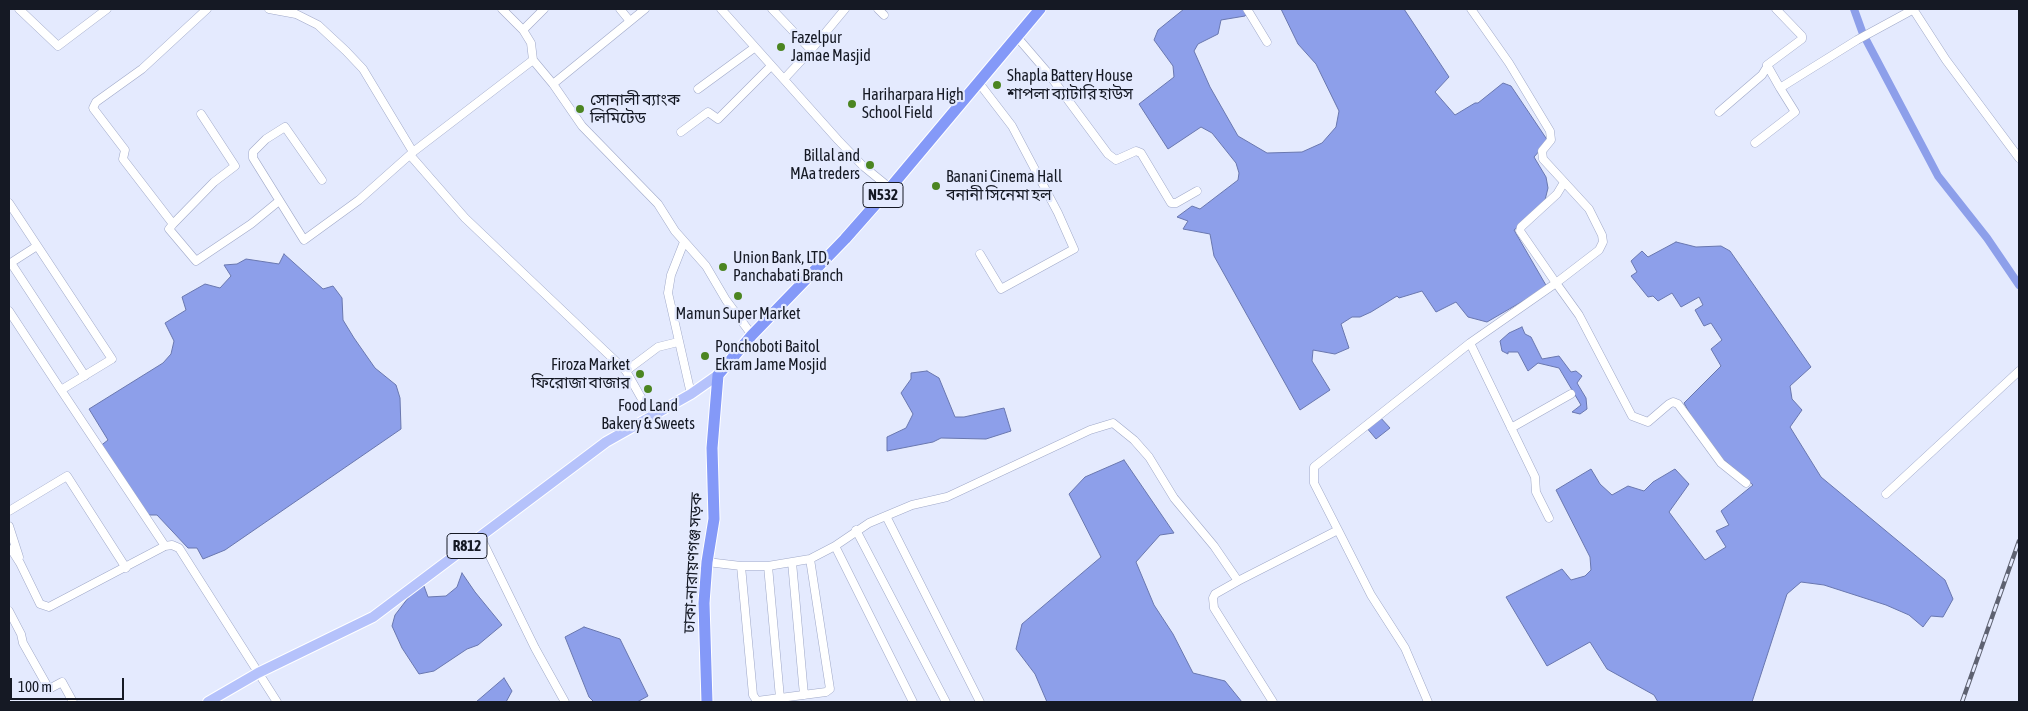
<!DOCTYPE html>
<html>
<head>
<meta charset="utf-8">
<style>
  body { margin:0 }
  #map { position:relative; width:2028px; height:711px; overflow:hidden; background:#e4eafe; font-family:"Asap Condensed",sans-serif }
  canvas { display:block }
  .frame { position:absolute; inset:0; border:10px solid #151924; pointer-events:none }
  .scale { position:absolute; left:10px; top:678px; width:114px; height:22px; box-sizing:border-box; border:2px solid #151924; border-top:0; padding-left:6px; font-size:15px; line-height:18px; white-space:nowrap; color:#151924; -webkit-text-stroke:4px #e4eafe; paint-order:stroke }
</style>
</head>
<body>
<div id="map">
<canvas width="2028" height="711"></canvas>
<div class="frame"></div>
<div class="scale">100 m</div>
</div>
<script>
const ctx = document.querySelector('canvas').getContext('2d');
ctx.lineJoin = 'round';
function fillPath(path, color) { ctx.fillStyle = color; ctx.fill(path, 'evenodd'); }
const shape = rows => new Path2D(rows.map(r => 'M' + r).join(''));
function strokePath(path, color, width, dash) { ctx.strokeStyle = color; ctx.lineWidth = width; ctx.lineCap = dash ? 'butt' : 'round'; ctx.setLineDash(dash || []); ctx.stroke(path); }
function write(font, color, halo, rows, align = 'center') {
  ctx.font = font + ' "Asap Condensed","Noto Sans Bengali",sans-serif'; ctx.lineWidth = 4.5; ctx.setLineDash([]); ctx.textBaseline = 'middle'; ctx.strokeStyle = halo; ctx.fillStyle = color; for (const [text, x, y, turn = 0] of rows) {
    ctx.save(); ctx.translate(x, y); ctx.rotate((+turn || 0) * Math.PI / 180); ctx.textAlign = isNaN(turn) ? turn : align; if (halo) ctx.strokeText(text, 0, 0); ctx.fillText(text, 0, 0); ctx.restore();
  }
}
const water = shape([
  [1184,9,1245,9,1247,13,1245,16,1221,20,1218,34,1198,44,1194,51,1210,87,1238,136,1267,153,1302,152,1322,143,1336,127,1339,111,1316,64,1298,44,1281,9,1404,9,1449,77,1435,92,1455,115,1475,103,1478,103,1503,83,1511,86,1548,141,1534,157,1546,177,1548,188,1545,200,1532,216,1514,230,1547,287,1487,322,1468,317,1456,302,1436,312,1422,291,1399,298,1397,296,1371,312,1360,317,1352,317,1341,324,1349,348,1335,354,1313,350,1312,361,1330,390,1300,410,1214,256,1210,234,1183,229,1188,221,1177,217,1192,206,1200,209,1238,180,1239,173,1236,163,1212,133,1201,127,1168,149,1139,104,1174,77,1173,66,1154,40,1158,30,1184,9],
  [1676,242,1696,247,1721,246,1730,251,1811,367,1790,386,1792,399,1802,410,1790,427,1821,477,1945,580,1953,599,1943,617,1931,616,1923,627,1909,615,1886,605,1824,585,1801,582,1787,594,1752,702,1658,702,1654,695,1607,669,1590,642,1547,666,1506,597,1562,569,1571,580,1585,576,1591,570,1590,557,1556,490,1591,469,1600,484,1612,495,1628,486,1644,491,1653,482,1675,469,1689,484,1669,512,1705,560,1726,547,1716,531,1729,525,1721,511,1753,485,1717,454,1695,423,1684,403,1721,366,1711,349,1722,340,1711,323,1704,326,1695,310,1703,305,1699,297,1681,307,1672,293,1658,301,1653,296,1648,297,1631,276,1637,272,1631,261,1642,251,1648,257,1676,242],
  [284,254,323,289,333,286,342,298,343,320,354,338,375,368,396,385,400,398,401,429,225,550,203,559,197,548,188,548,157,515,146,515,99,447,108,440,89,409,163,363,171,354,174,341,165,323,186,310,182,297,205,284,220,288,231,276,224,265,237,264,246,259,279,264,284,254],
  [1522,327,1525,334,1531,337,1542,359,1559,356,1571,372,1576,371,1582,376,1577,383,1586,398,1587,409,1580,414,1572,412,1581,405,1559,368,1538,363,1528,371,1518,352,1508,352,1508,354,1502,351,1500,341,1509,333,1522,327],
  [927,371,939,378,955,417,964,417,1004,408,1011,431,986,439,941,438,933,442,887,451,887,437,906,428,913,414,901,393,911,379,911,373,927,371],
  [1379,416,1390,428,1376,439,1366,427,1379,416],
  [1124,460,1174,533,1160,535,1136,562,1154,605,1173,634,1193,673,1225,681,1242,702,1047,702,1035,674,1016,649,1022,624,1101,557,1069,494,1085,477,1124,460],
  [462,573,475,592,502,625,478,645,467,649,434,671,419,674,402,648,392,626,395,615,415,589,424,586,428,597,446,596,457,587,462,573],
  [584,627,620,639,648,696,637,702,594,702,589,697,565,637,584,627],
  [504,678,512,691,506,702,476,702,504,678]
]);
fillPath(water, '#8d9fea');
strokePath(water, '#6977af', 1);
strokePath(shape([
  [1854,9,1863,34,1938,176,1987,238,2019,285]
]), '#8d9fea', 8);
const minor = shape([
  [19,9,58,46,107,9],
  [207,9,142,69,96,102,93,108,125,150,123,159,173,224,169,229,196,261,251,224,279,201],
  [269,9,296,14,318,25,346,51,363,69,413,152],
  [502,9,523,30,531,43,533,60,553,84,582,126,658,204,675,231,706,266,726,300,752,335],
  [620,9,629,20],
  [721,9,838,140,863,166,890,188],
  [772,9,811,50,845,9],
  [878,9,884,15],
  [1247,9,1267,42],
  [1471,9,1509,63,1550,131,1551,140,1542,151,1543,159,1589,209,1602,235,1603,242,1599,250,1556,283,1579,315,1632,416,1648,422,1669,404,1673,402,1678,404,1721,463,1746,483],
  [1776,9,1802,36,1802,39,1767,65,1780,88],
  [1913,9,1946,60,2019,158],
  [523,30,544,9],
  [1017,37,1048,73,1108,154,1116,160,1136,151,1141,153,1171,203,1176,203,1197,191],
  [785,78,811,50],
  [979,83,1012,126,1058,213,1074,249,1001,289,980,254],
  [553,84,645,9],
  [698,89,754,48],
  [1719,112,1762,75,1767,67],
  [681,132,708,112,718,119,771,66],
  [1755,143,1795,112,1780,88,1857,40,1914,9],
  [410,155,465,218,626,371,651,415],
  [322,180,285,127,266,139,253,152,253,158,304,240,359,200,413,152,533,60],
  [9,203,112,359,61,390,165,546],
  [173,224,214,182,235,166,201,114],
  [684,242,671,275,668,293,691,394],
  [11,263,85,376],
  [9,264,37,246],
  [9,311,61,390],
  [1470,343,1535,477,1536,492,1549,518],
  [626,371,658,347,678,342],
  [1511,428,1571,394],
  [1886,494,2019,371],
  [9,511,67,476,126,568],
  [886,516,980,702],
  [9,526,19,557],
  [856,530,946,702],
  [1338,530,1314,483,1314,467,1470,343,1556,283,1520,231,1521,227,1557,194,1563,184],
  [480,536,535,648,565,702],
  [835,546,913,702],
  [9,549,13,552,20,563,40,604,49,607,165,546,172,545,179,548,277,702],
  [707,562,741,566,768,566,810,559,835,546,869,523,912,505,947,497,1090,430,1113,423,1134,440,1149,457,1174,498,1214,546,1238,581,1338,530,1371,595,1405,648,1428,702],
  [792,562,804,695],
  [741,566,753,695,757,701,826,692,830,689,810,559],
  [768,566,780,698],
  [1238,581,1215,594,1213,598,1214,608,1273,702],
  [9,611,21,634,23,643,49,689,62,682,73,702]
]);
const major = shape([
  [208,702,258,673,373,617,606,442,691,394,718,375]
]);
const highway = shape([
  [707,702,704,603,707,562,714,519,712,448,718,375,752,335,845,239,890,188,1040,9]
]);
strokePath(minor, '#9fa8c8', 9);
strokePath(major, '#fff', 12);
strokePath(highway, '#fff', 13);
strokePath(minor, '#fff', 8);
strokePath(major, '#b5c2fb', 10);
strokePath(highway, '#8499f8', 11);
const rail = shape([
  [1962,702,2019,541]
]);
strokePath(rail, '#5e6271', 4.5);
strokePath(rail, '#e4eafe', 2.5, [8]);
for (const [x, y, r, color] of [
  [781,47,5,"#4b8521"],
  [997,85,5,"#4b8521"],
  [852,104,5,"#4b8521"],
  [580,109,5,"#4b8521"],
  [870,165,5,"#4b8521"],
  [936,186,5,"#4b8521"],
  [723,267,5,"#4b8521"],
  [738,296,5,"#4b8521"],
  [705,356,5,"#4b8521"],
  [640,374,5,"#4b8521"],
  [648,389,5,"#4b8521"]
]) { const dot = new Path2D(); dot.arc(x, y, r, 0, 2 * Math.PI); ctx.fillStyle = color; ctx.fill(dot); strokePath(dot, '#e4eafe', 2); }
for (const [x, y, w] of [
  [883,195,40],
  [467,546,40]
]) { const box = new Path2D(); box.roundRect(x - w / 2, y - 12.5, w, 25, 4); ctx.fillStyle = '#e4eafe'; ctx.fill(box); strokePath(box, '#151924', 1); }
write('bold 15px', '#151924', null, [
  ["N532",883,195],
  ["R812",467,546]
]);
write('16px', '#151924', '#e4eafe', [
  ["Fazelpur",791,38],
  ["Jamae Masjid",791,56],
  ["Shapla Battery House",1007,76],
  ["শাপলা ব্যাটারি হাউস",1007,94],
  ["Hariharpara High",862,95],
  ["School Field",862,113],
  ["সোনালী ব্যাংক",590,100],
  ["লিমিটেড",590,118],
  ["Billal and",860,156,"right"],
  ["MAa treders",860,174,"right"],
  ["Banani Cinema Hall",946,177],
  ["বনানী সিনেমা হল",946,195],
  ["Union Bank, LTD,",733,258],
  ["Panchabati Branch",733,276],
  ["Mamun Super Market",738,314,"center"],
  ["Ponchoboti Baitol",715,347],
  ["Ekram Jame Mosjid",715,365],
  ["Firoza Market",630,365,"right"],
  ["ফিরোজা বাজার",630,383,"right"],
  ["Food Land",648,406,"center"],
  ["Bakery & Sweets",648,424,"center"]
], 'left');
write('16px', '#151924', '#e4eafe', [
  ["ঢাকা-নারায়ণগঞ্জ সড়ক",693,563,-87]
]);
</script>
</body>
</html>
